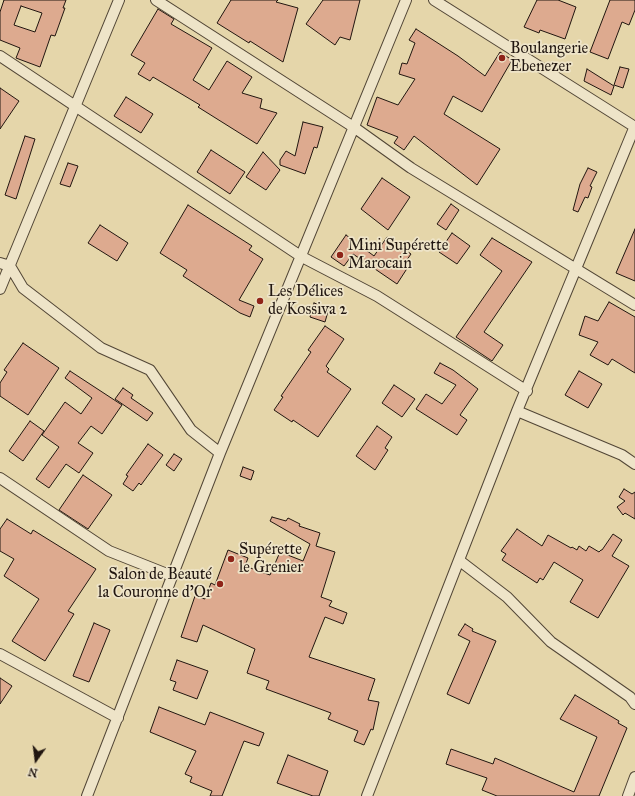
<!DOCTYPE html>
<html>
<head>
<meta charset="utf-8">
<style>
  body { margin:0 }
  #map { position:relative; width:635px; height:796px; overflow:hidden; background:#e5d6aa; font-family:"IM FELL Great Primer",serif }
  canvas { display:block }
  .north { position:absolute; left:16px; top:740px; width:40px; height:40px; -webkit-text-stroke:3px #eee4c8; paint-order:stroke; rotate:194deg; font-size:11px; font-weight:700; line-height:16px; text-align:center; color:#211610 }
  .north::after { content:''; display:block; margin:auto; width:14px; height:18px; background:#211610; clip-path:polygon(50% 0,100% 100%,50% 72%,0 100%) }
</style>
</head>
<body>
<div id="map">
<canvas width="635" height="796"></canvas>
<div class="north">N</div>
</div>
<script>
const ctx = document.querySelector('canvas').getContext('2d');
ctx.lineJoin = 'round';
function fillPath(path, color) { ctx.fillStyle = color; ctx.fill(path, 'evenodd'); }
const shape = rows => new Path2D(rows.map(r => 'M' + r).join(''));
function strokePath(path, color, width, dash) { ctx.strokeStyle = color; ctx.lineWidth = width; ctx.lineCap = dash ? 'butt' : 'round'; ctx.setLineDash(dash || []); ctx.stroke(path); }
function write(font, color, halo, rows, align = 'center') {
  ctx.font = font + ' "IM FELL Great Primer",serif'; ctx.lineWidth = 3.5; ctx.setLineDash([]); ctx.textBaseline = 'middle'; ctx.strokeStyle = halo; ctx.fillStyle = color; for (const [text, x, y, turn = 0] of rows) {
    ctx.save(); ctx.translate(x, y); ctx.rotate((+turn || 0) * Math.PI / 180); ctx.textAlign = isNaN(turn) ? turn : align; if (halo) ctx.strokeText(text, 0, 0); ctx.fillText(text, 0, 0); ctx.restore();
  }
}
const building = shape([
  [4,0,66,0,63,8,65,8,55,36,51,35,40,67,16,58,20,48,0,40,0,12,4,0],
  [21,6,42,13,35,32,14,25,21,6],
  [231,0,278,0,276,2,298,8,283,62,250,41,249,43,217,23,231,0],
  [323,0,360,0,350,40,340,37,335,45,306,24,323,0],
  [537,0,558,0,576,7,565,39,540,30,539,33,524,27,537,0],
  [610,0,635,0,635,10,629,25,622,22,608,59,590,52,610,0],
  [158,9,174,19,171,24,212,48,193,80,209,90,227,61,252,77,242,93,262,99,260,108,277,113,257,144,198,107,200,105,153,77,150,81,138,74,145,63,131,55,158,9],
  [416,29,458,56,485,76,500,52,512,60,482,112,453,96,444,114,500,149,477,185,414,136,404,150,394,143,398,137,367,125,377,97,398,105,415,79,399,74,402,63,407,64,415,43,409,40,416,29],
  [620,67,629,69,623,88,614,85,620,67],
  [587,69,614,86,611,95,584,81,587,69],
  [0,88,19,101,0,129,0,88],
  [126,97,153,114,141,133,114,116,126,97],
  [303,122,323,127,317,148,314,147,305,174,280,165,280,160,286,151,295,156,303,122],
  [25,136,35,139,16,199,5,195,25,136],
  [211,150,245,172,230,194,197,172,211,150],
  [263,152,280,170,266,190,246,177,263,152],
  [68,163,78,166,70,187,60,184,68,163],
  [588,168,597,172,590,186,592,187,588,198,585,197,578,212,573,210,580,184,588,168],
  [382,178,410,197,388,230,361,209,382,178],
  [451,204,459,210,446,230,437,224,451,204],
  [188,205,252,246,249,250,263,259,239,300,254,306,250,317,240,313,183,276,187,270,160,253,188,205],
  [100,225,128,243,117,261,88,243,100,225],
  [635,229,635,281,616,273,635,229],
  [452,233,470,246,457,264,439,252,452,233],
  [346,235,374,256,387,237,411,254,404,264,408,267,397,284,353,254,344,266,331,257,346,235],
  [492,238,532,262,484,332,503,345,492,361,456,337,502,271,480,255,492,238],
  [609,302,635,317,635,373,612,359,608,365,590,355,598,342,579,335,585,316,598,321,609,302],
  [314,303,329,308,325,322,310,317,314,303],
  [325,326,344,339,326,366,329,369,327,372,351,389,318,437,293,420,292,422,274,410,283,397,281,396,311,352,308,350,325,326],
  [23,343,59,368,28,415,0,396,0,383,7,372,4,370,23,343],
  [440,363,453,370,478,389,460,415,467,420,457,435,416,409,426,394,442,404,456,385,434,373,440,363],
  [70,371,122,405,102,434,91,426,78,443,93,453,79,473,66,464,49,488,36,479,59,447,42,435,65,402,81,414,92,398,65,378,70,371],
  [579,371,602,384,588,408,565,395,579,371],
  [394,385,415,399,402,417,382,403,394,385],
  [123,388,133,395,131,398,153,413,147,421,115,399,123,388],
  [30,421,44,431,23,461,9,451,30,421],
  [377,426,392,437,385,448,388,450,375,470,356,456,377,426],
  [148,444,163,455,141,485,139,483,133,491,123,484,128,476,126,475,148,444],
  [174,454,182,459,174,471,166,465,174,454],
  [243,467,254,471,251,480,240,476,243,467],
  [83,475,112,495,88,529,59,510,83,475],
  [624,489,632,494,635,492,635,519,625,513,623,515,617,507,625,501,619,497,624,489],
  [272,517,286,521,288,518,300,524,299,526,320,533,316,546,335,552,321,597,332,601,329,606,347,613,343,624,325,617,309,657,375,679,368,700,379,702,373,730,371,729,364,745,354,741,358,731,328,719,331,713,266,689,269,681,247,673,255,649,203,625,197,642,181,637,195,596,205,599,211,583,215,585,228,550,248,558,245,566,270,575,280,552,303,561,310,544,270,521,272,517],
  [7,519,31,534,33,530,96,569,68,611,74,614,45,661,12,641,39,599,4,576,14,559,0,551,0,529,7,519],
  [517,529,542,546,548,535,571,548,572,547,577,550,579,546,586,551,589,546,599,552,601,550,602,550,613,534,622,540,612,556,629,566,598,618,570,602,583,580,554,562,543,580,540,578,537,583,502,560,506,554,501,551,517,529],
  [94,623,110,630,89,682,73,676,94,623],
  [465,624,473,629,472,631,496,641,469,704,447,694,470,641,458,635,465,624],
  [177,660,208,671,197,699,173,690,176,682,170,680,177,660],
  [0,678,12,686,0,704,0,678],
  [575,695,619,721,618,723,627,728,599,796,497,796,482,790,487,778,446,764,451,749,493,764,495,758,574,792,597,737,560,719,575,695],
  [159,707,205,725,210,712,264,733,259,746,244,741,222,796,210,796,212,791,190,782,192,777,185,774,196,751,150,732,159,707],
  [288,755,328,771,319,796,313,796,277,783,288,755]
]);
fillPath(building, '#ddaa8f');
strokePath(building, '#211610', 1);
const street = shape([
  [156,0,355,128,411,168,635,305],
  [434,0,635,127],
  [0,56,302,257,377,296,527,391],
  [0,263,10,266,23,288,101,348,150,370,191,430,220,453],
  [0,289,119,0],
  [517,411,622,455,635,464],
  [0,478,109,551,172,576],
  [460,561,507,597,551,642,630,697,635,704],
  [0,654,118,718],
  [87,796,220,453,406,0],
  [367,796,517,411,635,126],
  [628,796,635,777]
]);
strokePath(street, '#524636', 12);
strokePath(street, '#eee4c8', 10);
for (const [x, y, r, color] of [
  [502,58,4,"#8f2418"],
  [340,255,4,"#8f2418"],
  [260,301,4,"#8f2418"],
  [231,559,4,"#8f2418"],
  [220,584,4,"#8f2418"]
]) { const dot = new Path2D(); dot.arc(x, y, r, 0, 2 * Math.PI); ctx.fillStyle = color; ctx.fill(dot); strokePath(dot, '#eee4c8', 1.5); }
write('16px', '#211610', '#eee4c8', [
  ["Boulangerie",510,49],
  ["Ebenezer",510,67],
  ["Mini Supérette",348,246],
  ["Marocain",348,264],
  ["Les Délices",268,292],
  ["de Kossiva 2",268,310],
  ["Supérette",239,550],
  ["le Grenier",239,568],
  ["Salon de Beauté",212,575,"right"],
  ["la Couronne d'Or",212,593,"right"]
], 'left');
</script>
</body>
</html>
